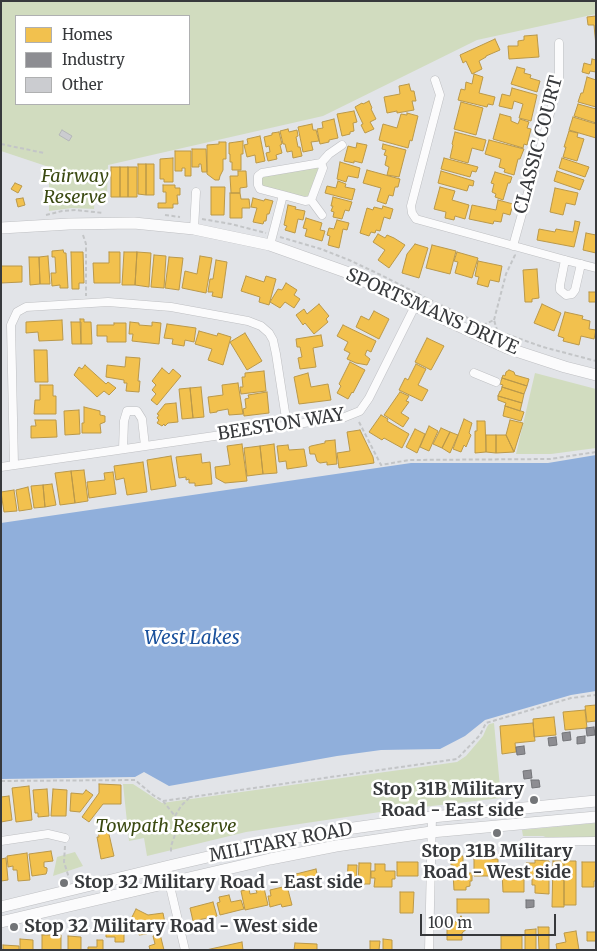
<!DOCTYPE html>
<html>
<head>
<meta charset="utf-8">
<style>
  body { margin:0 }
  #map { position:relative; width:597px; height:951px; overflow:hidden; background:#e2e4e8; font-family:Merriweather,serif }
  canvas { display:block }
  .frame { position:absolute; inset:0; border:2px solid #37393c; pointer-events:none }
  .legend { position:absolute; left:15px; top:15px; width:175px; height:90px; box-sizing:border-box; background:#fff; border:1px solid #afb0b1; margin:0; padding:6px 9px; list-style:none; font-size:15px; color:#37393c }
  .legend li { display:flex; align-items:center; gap:10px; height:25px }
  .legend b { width:25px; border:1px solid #afb0b1 }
  .scale { position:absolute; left:420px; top:914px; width:136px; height:22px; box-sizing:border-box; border:2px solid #37393c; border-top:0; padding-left:6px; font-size:15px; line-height:18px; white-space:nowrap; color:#37393c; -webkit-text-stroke:4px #fff; paint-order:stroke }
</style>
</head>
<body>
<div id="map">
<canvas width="597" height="951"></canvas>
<div class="frame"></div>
<ul class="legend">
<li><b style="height:14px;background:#f2c14e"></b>Homes</li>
<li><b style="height:14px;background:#8d8d92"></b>Industry</li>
<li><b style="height:14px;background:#cbccd0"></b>Other</li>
</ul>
<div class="scale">100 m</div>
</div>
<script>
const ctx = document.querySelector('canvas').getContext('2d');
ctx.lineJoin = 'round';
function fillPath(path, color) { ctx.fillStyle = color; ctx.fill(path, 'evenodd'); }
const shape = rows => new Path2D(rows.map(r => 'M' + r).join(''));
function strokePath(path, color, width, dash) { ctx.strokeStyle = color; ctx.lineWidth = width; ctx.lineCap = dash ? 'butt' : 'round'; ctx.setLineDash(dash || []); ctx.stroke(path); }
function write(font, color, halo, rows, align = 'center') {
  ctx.font = font + ' Merriweather,serif'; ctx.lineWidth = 5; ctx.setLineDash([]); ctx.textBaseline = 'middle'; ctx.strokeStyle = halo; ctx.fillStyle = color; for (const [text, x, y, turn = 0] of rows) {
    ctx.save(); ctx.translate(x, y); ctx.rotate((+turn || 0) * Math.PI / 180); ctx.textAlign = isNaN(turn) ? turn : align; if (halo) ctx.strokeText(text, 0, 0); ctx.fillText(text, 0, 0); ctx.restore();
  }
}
fillPath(shape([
  [1,1,596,1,596,14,477,40,323,116,108,165,107,195,95,195,94,209,72,208,49,211,49,167,1,151],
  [16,16,189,16,189,104,16,104],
  [321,163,311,200,260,189,258,176],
  [535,373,596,389,596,448,551,454,516,454],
  [494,723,501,798,380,812,286,826,246,832,147,856,144,838,129,841,123,784,133,784,162,803,457,762,466,756,483,736,487,727,489,724],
  [596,823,596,837,548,838,543,836,523,836,522,830],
  [75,852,83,866,53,876,57,857]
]), '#d1dcbf');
fillPath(shape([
  [596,455,596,691,571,695,485,720,465,736,440,749,381,750,337,756,169,786,144,772,135,777,1,779,1,523,411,463,548,463]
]), '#90afdb');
const homes = shape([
  [596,16,596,46,594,25,588,25,587,17,596,16],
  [537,35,539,57,509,59,508,46,518,46,518,41,524,40,524,36,537,35],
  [495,39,500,50,486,56,486,57,479,61,482,69,472,74,466,61,463,63,460,55,495,39],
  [592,59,596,60,596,72,590,71,589,74,582,72,584,63,591,65,592,59],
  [517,67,525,69,524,73,531,75,530,78,540,81,537,92,511,84,517,67],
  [474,74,483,77,479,93,495,97,493,105,488,104,487,107,458,100,461,89,465,90,466,82,472,84,474,74],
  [587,77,596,80,596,107,578,102,581,93,583,93,587,77],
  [409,84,411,91,414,91,416,101,412,101,414,110,397,113,397,111,387,113,384,97,400,94,399,86,409,84],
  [512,88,537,95,531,121,519,118,523,104,514,101,512,109,499,106,502,94,510,96,512,88],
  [369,101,372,108,371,109,376,119,370,122,374,129,365,133,361,125,363,124,355,107,362,103,363,104,369,101],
  [461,102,483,108,476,135,454,129,461,102],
  [578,104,596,109,596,123,574,116,578,104],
  [354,111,357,122,353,123,354,131,350,132,350,134,342,136,337,114,354,111],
  [407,113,418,116,412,141,410,140,408,148,379,140,383,124,397,128,401,114,407,115,407,113],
  [500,114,511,117,511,121,518,124,520,119,529,122,527,128,531,129,527,145,524,144,523,148,493,139,500,114],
  [573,117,596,124,596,138,569,130,573,117],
  [334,119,338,138,329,140,329,142,320,144,317,129,323,128,322,122,334,119],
  [312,124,313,130,316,130,319,141,311,142,313,150,303,152,298,127,312,124],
  [288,129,289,132,297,130,298,136,296,137,298,147,300,147,302,156,293,158,292,151,287,152,285,144,283,144,280,131,288,129],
  [569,131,578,133,577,137,584,139,577,161,563,157,566,147,564,147,569,131],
  [279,132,282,144,280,145,282,153,276,155,277,159,268,161,266,153,270,152,269,146,266,147,264,137,272,135,272,133,279,132],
  [455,132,486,140,483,151,472,148,468,163,450,158,453,145,452,144,455,132],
  [260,136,265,161,256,163,255,155,247,157,244,145,248,144,247,139,260,136],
  [489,140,524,149,520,159,518,159,514,175,504,172,505,169,499,167,501,159,485,154,489,140],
  [243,141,243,154,241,154,241,170,232,170,232,162,230,162,230,154,229,154,229,143,243,141],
  [219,142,226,142,226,159,223,159,223,170,220,176,219,180,215,180,207,174,207,145,219,144,219,142],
  [357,143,367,145,362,163,354,161,354,163,344,161,348,146,356,148,357,143],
  [383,144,406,150,399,177,387,175,389,167,385,165,387,156,384,155,386,150,382,149,383,144],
  [192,149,206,149,207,172,202,172,201,164,199,164,199,167,192,167,192,149],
  [175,151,191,151,191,176,185,176,185,168,182,168,182,171,175,171,175,151],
  [173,158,173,182,164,182,164,179,160,179,160,159,173,158],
  [444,158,478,167,476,172,472,171,470,177,441,169,444,158],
  [562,158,589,167,585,177,559,168,562,158],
  [340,162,360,168,358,178,348,176,346,182,337,179,340,162],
  [138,164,146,164,146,195,138,194,138,164],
  [146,164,154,164,154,195,146,195,146,164],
  [111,167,120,167,120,197,111,197,111,167],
  [120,167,128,167,128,197,120,197,120,167],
  [128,167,137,167,137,197,128,197,128,167],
  [367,170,400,179,398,187,395,187,393,196,389,195,386,204,377,201,381,188,363,183,367,170],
  [238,171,246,171,247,187,240,188,240,193,231,193,230,176,238,176,238,171],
  [441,171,474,181,473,186,469,185,467,191,438,183,441,171],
  [557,171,584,180,580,190,554,181,557,171],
  [495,172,512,177,510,183,508,183,503,200,495,197,496,194,492,192,494,184,491,183,495,172],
  [338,181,346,184,345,187,355,189,352,200,325,193,327,186,336,188,338,181],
  [15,183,22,186,18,193,11,189,15,183],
  [163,185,175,185,175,188,180,188,180,195,177,195,178,204,173,204,173,208,158,208,158,203,166,203,166,192,163,192,163,185],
  [211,187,225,187,224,215,211,215,211,187],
  [440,187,455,191,452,200,469,205,465,219,455,216,454,220,445,218,446,212,434,209,440,187],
  [555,188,578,193,575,205,566,203,563,215,550,212,555,188],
  [230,193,240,193,241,199,249,199,250,208,242,208,242,218,230,218,230,193],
  [333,197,352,202,349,211,345,210,342,219,333,217,334,212,331,211,333,206,331,206,333,197],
  [23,198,25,205,18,207,16,199,23,198],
  [253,198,264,201,265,199,273,201,269,214,267,214,266,221,264,221,263,224,253,222,257,208,251,207,253,198],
  [498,200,513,204,510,215,503,213,501,222,494,221,493,224,469,219,472,205,496,210,498,200],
  [288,205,296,207,295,209,305,211,303,220,298,219,295,233,285,230,287,226,284,225,288,205],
  [383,206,393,209,390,219,384,217,380,231,376,230,375,233,371,232,369,236,360,233,367,208,373,210,374,207,382,209,383,206],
  [306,218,322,223,320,230,325,231,322,241,305,236,307,229,303,228,306,218],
  [337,220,349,223,347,230,343,229,339,248,328,245,330,236,327,235,329,228,334,229,337,220],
  [575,221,580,222,574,247,537,240,539,229,555,232,556,229,573,232,575,221],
  [586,233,596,235,596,253,583,250,586,233],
  [378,234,385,238,387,235,394,238,405,245,389,268,378,260,385,250,373,242,378,234],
  [415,244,428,248,419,278,402,273,407,254,415,244],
  [432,245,456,251,450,274,426,268,432,245],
  [63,250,64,253,66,253,68,288,60,288,60,285,52,286,51,273,56,273,55,257,52,257,52,251,63,250],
  [71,252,83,252,84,283,79,283,79,289,72,289,71,252],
  [109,252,120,252,120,283,94,283,93,263,109,263,109,252],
  [124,252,137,252,135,285,122,285,124,252],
  [137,252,151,253,149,287,135,285,137,252],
  [457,252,478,258,472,278,455,273,458,262,454,261,457,252],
  [154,255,166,256,164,288,151,287,154,255],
  [48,256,50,284,40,284,39,257,48,256],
  [200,256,212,258,206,293,182,288,185,271,197,274,200,256],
  [29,257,39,257,40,284,30,285,29,257],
  [169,257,183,258,179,290,165,288,169,257],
  [216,260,227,262,222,298,212,296,213,292,208,292,210,279,213,279,216,260],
  [478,261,502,266,499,282,490,280,488,287,477,284,479,277,475,276,478,261],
  [1,266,22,266,22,282,1,283,1,266],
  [537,269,539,298,532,299,532,302,525,302,523,270,537,269],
  [246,276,264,282,266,276,276,279,269,305,259,302,260,297,241,291,246,276],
  [286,283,297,290,294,295,300,299,294,308,285,302,280,308,270,302,278,289,282,290,286,283],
  [589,292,596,292,596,302,589,302,589,292],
  [319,304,329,316,326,319,328,322,314,334,305,323,303,325,296,315,304,309,307,314,319,304],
  [542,304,561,313,554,331,534,323,542,304],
  [374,311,389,319,379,339,356,327,361,316,369,320,374,311],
  [565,312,583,316,582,319,590,321,589,329,596,330,594,339,581,336,579,345,563,341,564,338,558,336,565,312],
  [80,319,84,319,84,322,91,322,92,344,81,344,80,319],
  [62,320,63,340,39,341,38,332,26,333,26,322,62,320],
  [71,322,81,322,81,344,72,344,71,322],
  [130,322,139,323,139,325,152,326,152,322,161,323,159,344,132,341,133,334,129,334,130,322],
  [114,323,126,323,126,342,107,342,107,336,97,336,97,325,114,325,114,323],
  [167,324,196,328,194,342,185,340,184,346,172,344,173,339,164,338,167,324],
  [343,325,376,341,371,352,367,350,365,355,370,359,367,365,356,363,347,359,350,353,344,350,348,342,337,336,343,325],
  [199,331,217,336,218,333,231,337,223,365,208,360,212,349,195,344,199,331],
  [245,333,262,361,247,370,230,342,245,333],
  [321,335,323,346,313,348,316,367,300,369,298,358,302,357,300,347,297,347,296,339,321,335],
  [427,338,444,346,431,370,415,362,427,338],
  [34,350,47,350,48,382,35,382,34,350],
  [126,357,140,358,138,381,140,381,139,392,126,391,127,383,124,383,124,380,106,377,107,365,125,367,126,357],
  [350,362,365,370,353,393,352,392,348,399,337,393,341,386,339,384,350,362],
  [416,364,426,369,418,385,428,390,422,401,399,390,405,378,408,380,416,364],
  [85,365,106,384,108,382,116,388,109,395,104,391,97,397,74,375,79,367,82,369,85,365],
  [162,368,169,374,173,369,181,376,157,405,151,400,156,394,152,390,156,385,152,381,162,368],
  [509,370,514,372,515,375,529,379,527,386,502,378,503,375,505,376,506,372,509,370],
  [264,371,266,391,241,394,240,387,243,387,242,377,245,377,245,373,264,371],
  [308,373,311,387,328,384,331,400,299,404,294,377,308,373],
  [502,378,527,386,524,394,502,387,503,385,500,384,502,378],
  [238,383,243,414,229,415,228,409,217,411,217,412,210,413,208,397,223,395,222,385,238,383],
  [40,385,53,385,53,396,56,396,56,414,34,414,35,400,40,400,40,385],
  [201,387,204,417,193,418,190,388,201,387],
  [502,387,524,394,522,403,498,396,500,391,501,391,502,387],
  [190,388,193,418,182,419,179,389,190,388],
  [267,392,269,413,244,416,243,409,246,408,245,399,249,398,248,395,267,392],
  [400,392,409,396,406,401,409,402,401,413,409,418,403,427,384,415,400,392],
  [498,396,522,403,520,411,505,406,506,403,498,400,498,396],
  [176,403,178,422,168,423,165,426,164,424,162,426,157,423,159,420,157,418,159,415,157,414,165,404,176,403],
  [505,406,524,412,521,421,503,416,505,406],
  [84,407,100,411,100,415,105,416,105,422,100,424,101,433,82,433,82,423,84,423,84,407],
  [79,410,80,434,65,435,64,411,79,410],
  [381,415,388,419,387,421,409,434,402,448,384,438,382,440,369,432,381,415],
  [464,419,472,423,469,433,471,435,466,447,464,445,461,452,453,449,464,419],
  [35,420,56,420,57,437,31,438,31,426,36,426,35,420],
  [510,420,523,423,514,452,506,435,510,420],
  [477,421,485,421,486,452,475,453,475,431,477,431,477,421],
  [429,426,438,431,429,451,420,447,429,426],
  [441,428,450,432,442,448,433,444,441,428],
  [415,429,425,434,417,453,406,447,415,429],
  [360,430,373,457,374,463,339,468,337,453,350,451,347,432,360,430],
  [450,432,458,435,450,453,442,448,450,432],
  [486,435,496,435,496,453,486,452,486,435],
  [496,435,506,435,514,452,496,453,496,435],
  [335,440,337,464,327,465,327,462,320,463,317,461,315,454,310,454,309,447,311,446,325,443,325,441,335,440],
  [242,444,247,481,225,483,216,478,215,467,230,465,227,446,242,444],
  [274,444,277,473,263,474,260,446,274,444],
  [288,445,289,450,304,449,307,466,287,469,286,461,279,462,277,446,288,445],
  [260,446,263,474,247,476,244,448,260,446],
  [201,454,202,463,210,462,212,484,195,486,195,483,189,483,189,479,186,480,186,477,179,478,176,457,201,454],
  [171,456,176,486,151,490,147,460,171,456],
  [143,462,147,492,127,495,124,478,116,480,114,466,143,462],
  [84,470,88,501,75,503,71,471,84,470],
  [71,471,75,503,60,505,55,473,71,471],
  [113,472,116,494,89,498,87,482,105,480,104,473,113,472],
  [52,484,56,505,45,507,43,485,52,484],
  [43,485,45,507,34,508,31,486,43,485],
  [28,487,32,509,19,511,16,490,28,487],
  [14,490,17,511,4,512,1,492,14,490],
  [596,705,596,721,587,722,585,706,596,705],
  [585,710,587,728,565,730,563,712,585,710],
  [554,717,556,735,534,737,533,719,554,717],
  [533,723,535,741,515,743,516,752,502,754,500,726,533,723],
  [99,784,121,785,121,804,103,804,89,822,82,817,99,793,99,784],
  [29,786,32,820,16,822,12,788,29,786],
  [47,789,49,816,38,817,38,813,35,813,33,790,47,789],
  [53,789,67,790,66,816,51,816,53,789],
  [86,790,93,795,80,812,70,811,71,793,83,794,86,790],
  [9,796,12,820,1,822,1,797,9,796],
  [108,830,114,856,101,859,97,837,99,837,98,832,108,830],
  [51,851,53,861,44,862,44,867,47,868,47,871,46,874,32,876,29,854,51,851],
  [27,853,30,880,18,881,17,870,13,870,13,866,8,867,7,856,27,853],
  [454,856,463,856,463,865,466,865,466,873,453,873,453,865,451,865,451,858,454,856],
  [6,858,8,880,1,881,1,859,6,858],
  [474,859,498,859,498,876,474,876,474,859],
  [535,860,549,861,549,894,535,893,535,885,532,885,532,875,525,875,526,863,535,863,535,860],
  [553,861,564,861,564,907,552,907,553,861],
  [564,861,576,861,576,905,564,905,564,861],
  [397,862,418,862,418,876,397,876,397,862],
  [582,862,596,862,596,881,594,881,594,887,582,887,582,862],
  [359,863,371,863,370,884,358,884,359,863],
  [375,864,385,864,385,871,395,871,395,879,392,879,392,887,374,887,375,878,371,878,371,871,375,871,375,864],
  [348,865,357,865,356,887,347,886,348,865],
  [316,869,319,884,294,890,292,881,298,880,296,874,316,869],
  [514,871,524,871,524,892,503,892,502,872,511,872,511,874,514,874,514,871],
  [453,873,472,873,472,881,470,881,470,886,466,887,466,890,454,890,453,873],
  [287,886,292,905,282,907,281,904,270,907,268,896,271,896,270,890,287,886],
  [264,888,268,905,245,910,241,891,249,889,250,894,257,893,256,890,264,888],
  [400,892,414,892,413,913,400,913,400,892],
  [229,895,231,902,241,900,244,909,220,915,217,903,220,902,219,897,229,895],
  [457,899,489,899,489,913,457,913,457,899],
  [213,902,217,916,193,921,190,908,213,902],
  [136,909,148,915,163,913,165,923,145,927,147,934,139,935,137,924,130,921,136,909],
  [461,916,470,926,462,933,462,940,447,940,447,924,453,924,461,916],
  [106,925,124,925,124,942,115,942,115,937,106,937,106,925],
  [538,927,549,927,549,950,539,950,538,927],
  [536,929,536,950,525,950,525,930,536,929],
  [576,931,579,950,557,950,556,944,566,942,564,933,576,931],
  [587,932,596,932,596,941,587,941,587,932],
  [160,934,164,950,150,950,149,946,155,944,153,936,160,934],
  [42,935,61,935,61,950,42,950,42,935],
  [68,936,81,937,81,950,68,950,68,936],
  [501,936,522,936,522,950,501,950,501,936],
  [20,939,33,940,33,950,20,950,20,939],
  [383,939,392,940,392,950,383,950,383,939],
  [97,940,103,940,103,950,88,950,88,947,97,947,97,940],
  [370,941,380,941,379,950,370,950,370,941],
  [242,942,243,950,206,950,242,942],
  [295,943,317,944,317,950,294,950,295,943],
  [3,945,19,946,19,950,3,950,3,945]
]);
fillPath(homes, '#f2c14e');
strokePath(homes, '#ba9849', 1);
const industry = shape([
  [594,727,595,735,587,736,586,728,594,727],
  [570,732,571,740,563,741,562,733,570,732],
  [585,736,585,743,577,744,577,737,585,736],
  [556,737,557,745,549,746,548,738,556,737],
  [524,746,525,754,517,755,516,747,524,746],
  [531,770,532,778,524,779,523,771,531,770],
  [531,780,539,780,540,787,532,788,531,780],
  [526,900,534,900,534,907,526,908,526,900]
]);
fillPath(industry, '#8d8d92');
strokePath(industry, '#737478', 1);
const building = shape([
  [62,130,72,136,69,141,59,135,62,130]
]);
fillPath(building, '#cbccd0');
strokePath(building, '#b5b7ba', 1);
const street = shape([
  [435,80,440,95,411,206,412,213,416,219,565,260,596,268],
  [321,163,329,154,342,145],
  [311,200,322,215],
  [194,229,196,192],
  [270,245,283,195,260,189,258,185,258,176,262,173,321,163,323,168,311,200,305,201,283,195],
  [513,246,559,81,559,43],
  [565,260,560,285,560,290,566,295,572,294,575,290,581,264],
  [474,373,496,382],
  [123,449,124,421,127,411,137,411,142,419,145,446],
  [14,465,11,325,17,312,26,307,108,302,171,307,248,321,261,326,269,333,273,340,276,354,287,425],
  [1,467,345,417,360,411,369,398,415,306],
  [1,841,48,834,65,838],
  [524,842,596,841],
  [169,882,185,950],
  [429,950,432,817]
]);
const secondary = shape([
  [1,228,69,224,134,223,194,229,270,245,346,272,415,306,507,348,565,367,596,375],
  [1,907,173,865,281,840,332,831,432,817,596,801],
  [1,922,270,859,336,846,431,832,596,817]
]);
strokePath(street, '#bebfc2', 9);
strokePath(secondary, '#bebfc2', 12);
strokePath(shape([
  [1,144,44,153],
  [46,215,62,211,76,210,103,213],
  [165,215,180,217],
  [202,219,231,224,266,233],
  [83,235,86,244,86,296],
  [280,237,321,249,349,260,383,276,426,298,489,328,543,347,596,361],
  [494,320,506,274,515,255,514,253],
  [483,325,494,320,497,330],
  [359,422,381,465,409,460,550,459,596,452],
  [1,781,135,780,153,795,163,801,457,759,480,735,486,723,571,698,596,695],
  [163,801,175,816,177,821,177,829,171,846,171,853],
  [175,816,181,806,189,798],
  [65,846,64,862,69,878]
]), '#c3c5c7', 2, [4, 2.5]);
strokePath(street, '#fbfbfc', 8);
strokePath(secondary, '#fbfbfc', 11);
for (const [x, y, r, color] of [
  [534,800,5,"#737578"],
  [497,833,5,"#737578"],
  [64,883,5,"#737578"],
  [14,927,5,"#737578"]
]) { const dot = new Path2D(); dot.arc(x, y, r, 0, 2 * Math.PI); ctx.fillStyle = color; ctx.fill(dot); strokePath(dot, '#fff', 2); }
write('18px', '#37393c', '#fff', [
  ["CLASSIC COURT",539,145,-75],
  ["SPORTSMANS DRIVE",432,312,24],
  ["BEESTON WAY",281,425,-9],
  ["MILITARY ROAD",281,843,-11]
]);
write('italic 18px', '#3b4a12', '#fff', [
  ["Fairway",75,177],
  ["Reserve",75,198],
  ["Towpath Reserve",166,827]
]);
write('bold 18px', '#37393c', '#fff', [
  ["Stop 31B Military",524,790,"right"],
  ["Road - East side",524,811,"right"],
  ["Stop 31B Military",497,852,"center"],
  ["Road - West side",497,873,"center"],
  ["Stop 32 Military Road - East side",74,883],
  ["Stop 32 Military Road - West side",24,927]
], 'left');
write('italic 19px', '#1b529d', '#fff', [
  ["West Lakes",192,639]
]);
</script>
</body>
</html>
